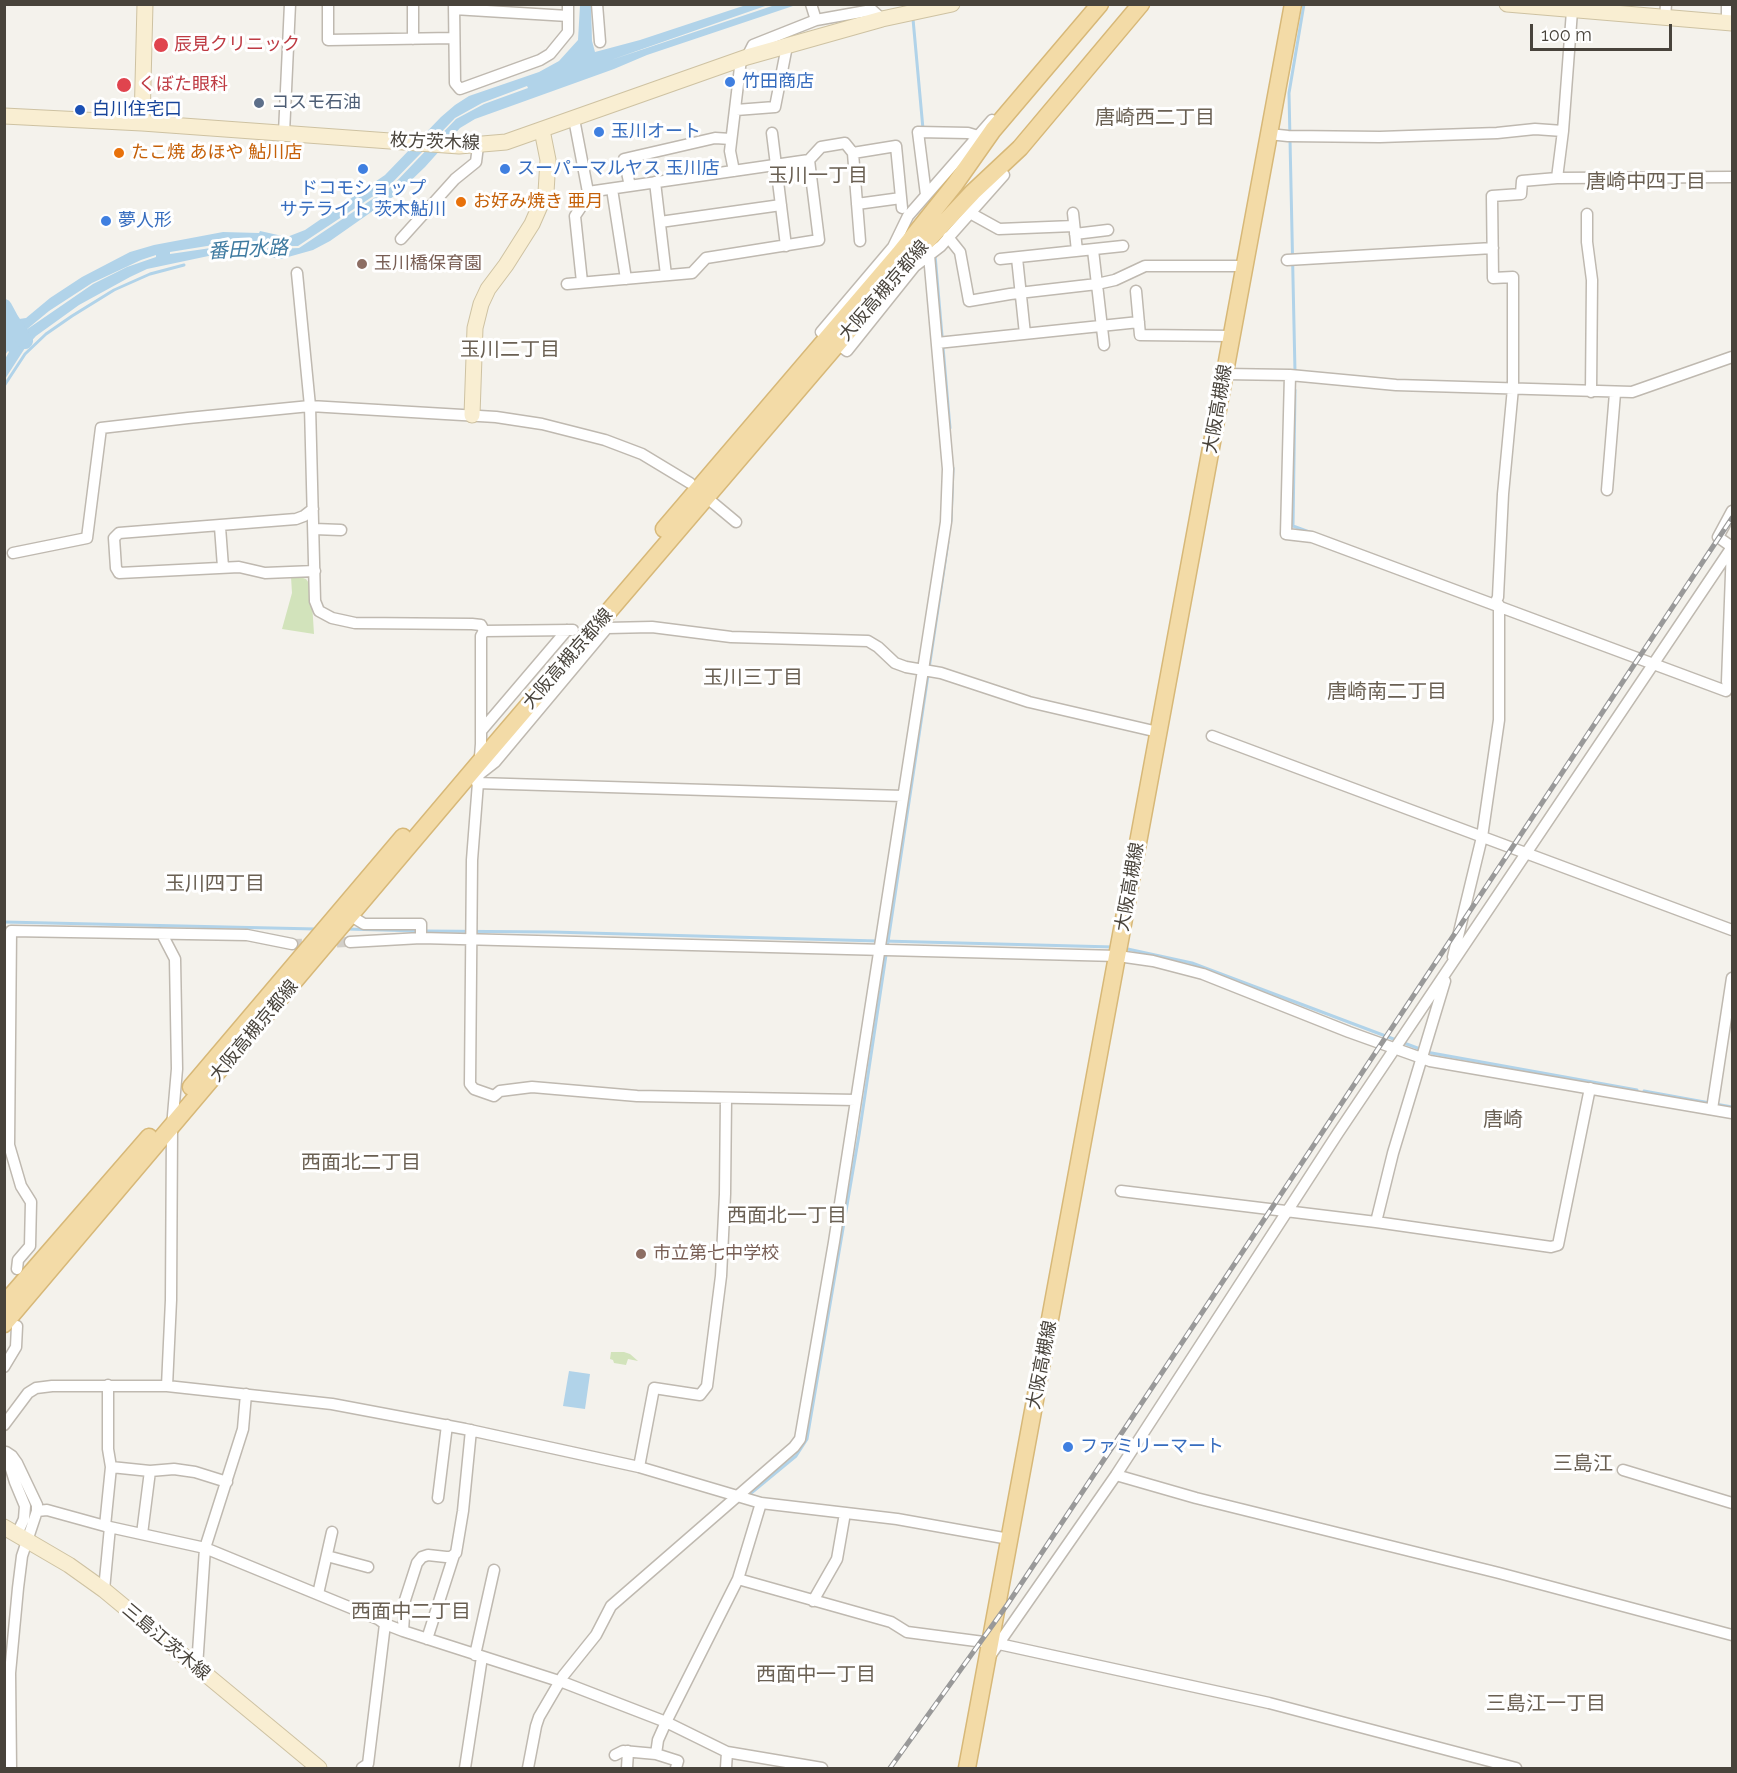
<!DOCTYPE html>
<html>
<head>
<meta charset="utf-8">
<style>
  body { margin:0 }
  #map { position:relative; width:1737px; height:1773px; overflow:hidden; background:#f4f2ec; font-family:Raleway,sans-serif }
  canvas { display:block }
  .frame { position:absolute; inset:0; border:6px solid #48433b; pointer-events:none }
  .scale { position:absolute; left:1530px; top:24px; width:142px; height:27px; box-sizing:border-box; border:3px solid #48433b; border-top:0; padding-left:8px; font-size:18px; line-height:21px; white-space:nowrap; color:#48433b; -webkit-text-stroke:4px #fff; paint-order:stroke }
</style>
</head>
<body>
<div id="map">
<canvas width="1737" height="1773"></canvas>
<div class="frame"></div>
<div class="scale">100 m</div>
</div>
<script>
const ctx = document.querySelector('canvas').getContext('2d');
ctx.lineJoin = 'round';
function fillPath(path, color) { ctx.fillStyle = color; ctx.fill(path, 'evenodd'); }
const shape = rows => new Path2D(rows.map(r => 'M' + r).join(''));
function strokePath(path, color, width, dash) { ctx.strokeStyle = color; ctx.lineWidth = width; ctx.lineCap = dash ? 'butt' : 'round'; ctx.setLineDash(dash || []); ctx.stroke(path); }
function write(font, color, halo, rows, align = 'center') {
  ctx.font = font + ' Raleway,"Noto Sans JP",sans-serif'; ctx.lineWidth = 6; ctx.setLineDash([]); ctx.textBaseline = 'middle'; ctx.strokeStyle = halo; ctx.fillStyle = color; for (const [text, x, y, turn = 0] of rows) {
    ctx.save(); ctx.translate(x, y); ctx.rotate((+turn || 0) * Math.PI / 180); ctx.textAlign = isNaN(turn) ? turn : align; if (halo) ctx.strokeText(text, 0, 0); ctx.fillText(text, 0, 0); ctx.restore();
  }
}
fillPath(shape([
  [297,576,306,579,311,586,314,634,282,629,292,593,291,577],
  [611,1352,624,1352,630,1354,638,1361,628,1359,626,1365,614,1363,613,1360,610,1359]
]), '#d2e3bb');
fillPath(shape([
  [580,5,591,5,592,41,595,52,640,40,746,5,768,5,611,60,775,5,796,5,647,55,614,69,475,119,460,128,425,167,397,194,330,241,313,250,281,259,239,252,218,254,147,269,130,277,79,305,36,336,25,348,5,379,5,359,9,352,8,351,5,355,6,327,16,323,19,319,26,318,50,298,82,277,130,252,154,245,223,232,259,233,260,231,287,237,305,230,385,175,441,117,455,105,469,96,539,72,559,61,578,40],
  [527,86,528,88,484,104,456,119,392,186,299,248,278,249,238,244,170,254,170,252,238,241,278,246,298,246,390,185,455,118,482,103],
  [156,255,156,257,127,267,93,284,26,330,49,311,92,283,141,260],
  [569,1371,590,1374,585,1409,563,1406]
]), '#b1d3e9');
strokePath(shape([
  [913,19,923,129],
  [935,255,950,428],
  [1295,372,1289,93,1304,4],
  [4,386,25,354,46,334,72,316,114,290,150,274,184,265],
  [1295,390,1293,526,1312,533],
  [951,521,953,468],
  [4,922,316,929],
  [347,929,418,931],
  [425,931,552,932,877,941],
  [883,941,1114,947],
  [1123,948,1192,963,1420,1049],
  [1426,1052,1637,1090],
  [1644,1091,1732,1107],
  [750,1494,796,1456,807,1439,859,1135,948,542]
]), '#b1d3e9', 3);
strokePath(shape([
  [4,307,11,320,25,341]
]), '#b1d3e9', 16);
strokePath(shape([
  [292,944,350,942]
]), '#d2cfc9', 10, [10, 5]);
const street = shape([
  [328,4,328,40,454,38],
  [413,4,413,39],
  [454,4,455,83,460,89,540,60,550,54,568,32,568,4],
  [597,4,600,42],
  [811,4,816,20],
  [454,9,568,16],
  [1665,18,1666,4],
  [1727,23,1727,4],
  [747,57,753,45,816,20,872,10,882,19],
  [736,110,775,107,787,46],
  [574,119,588,192,585,201,575,216,582,282],
  [1563,131,1557,178,1732,177],
  [284,133,290,4],
  [772,133,786,246],
  [1269,134,1288,136,1380,137,1497,133,1535,129,1563,131,1572,11],
  [853,153,896,146,902,208],
  [809,160,821,147,845,143,853,153,860,241],
  [734,171,730,151,741,59],
  [655,182,666,275],
  [630,186,624,159,715,138,731,139],
  [612,189,626,279],
  [926,195,918,132,968,133,978,136],
  [857,204,901,198],
  [970,213,999,229,1074,226],
  [1073,213,1077,251],
  [1587,214,1587,242,1592,280,1591,392],
  [660,222,781,205],
  [1075,234,1108,230],
  [948,237,960,252,969,301,1010,294,1097,284,1115,280,1145,266,1244,266],
  [401,239,455,179,476,162,478,146],
  [1093,250,1104,345],
  [1017,258,1025,334],
  [1000,259,1123,246],
  [1287,260,1493,248],
  [297,273,310,406,315,601,319,611,332,618,355,623,472,624,481,625,484,631,573,630],
  [567,284,692,273,706,258,819,240,809,160,588,192],
  [1136,291,1140,335,1231,336],
  [824,335,821,332,893,247,908,216,992,120],
  [937,343,1139,322],
  [843,348,847,351,915,266,941,246,1004,175],
  [1224,374,1290,375,1286,534,1312,537,1726,691,1729,684],
  [1290,375,1396,385,1632,392,1732,357],
  [1607,490,1615,393],
  [712,502,736,522],
  [313,509,304,516,296,519,119,533,114,538,116,568,119,573,239,567,265,573,315,571],
  [1732,511,1718,537,1732,547,1727,682,1732,685],
  [220,527,223,567],
  [314,529,341,530],
  [13,553,87,538,101,428,188,418,310,406,496,417,542,424,605,440,642,454,690,483],
  [1495,604,1498,597,1503,494,1513,388,1513,277,1493,278,1492,196,1521,194,1522,181,1557,178],
  [484,631,481,636,481,744,472,860,470,1084,474,1089,494,1096,500,1091,532,1087,637,1096,856,1100],
  [481,731,567,630],
  [1212,736,1732,930],
  [477,776,495,762,607,628,652,627,731,637,868,641,878,647,895,663,906,667,941,673,1029,702,1158,732],
  [477,783,903,796],
  [351,916,364,924,421,924,421,938],
  [162,934,175,959,177,1069,172,1127,171,1300,167,1386],
  [350,942,421,938,1118,956,1153,961,1203,974,1349,1032,1430,1061,1732,1113],
  [1453,957,1482,837,1499,720,1499,605],
  [1712,1109,1732,978],
  [1121,1191,1376,1222,1551,1247,1558,1245,1590,1088],
  [1376,1222,1393,1153,1445,981],
  [17,1269,18,1260,30,1246,31,1202,21,1186,9,1145,11,931,247,935,292,944],
  [4,1367,16,1347,17,1326],
  [4,1425,28,1393,36,1388,52,1386,167,1386,332,1404,465,1429,639,1467,761,1503,897,1519,1009,1539],
  [6,1452,12,1456,17,1463,37,1505,37,1511,22,1556,18,1588,10,1673,11,1768],
  [6,1453,15,1482,25,1506,24,1519,17,1534],
  [111,1467,150,1471,174,1469,195,1472,227,1482],
  [639,1467,654,1388,700,1395,707,1386,721,1276,725,1194,726,1098],
  [1623,1470,1732,1503],
  [1116,1475,1196,1498,1499,1573,1732,1635],
  [438,1498,447,1425],
  [37,1511,47,1510,105,1526,205,1548,378,1619,385,1624,403,1631,565,1683,666,1722,727,1752,822,1768],
  [105,1526,111,1467,108,1449,108,1385],
  [142,1534,150,1471],
  [327,1556,368,1567],
  [738,1579,891,1622,907,1632,999,1644,1269,1703,1516,1768],
  [104,1590,110,1527],
  [318,1594,332,1532],
  [813,1601,837,1559,845,1513],
  [403,1631,405,1600,417,1563,422,1557,428,1555,446,1557,451,1557,456,1553,463,1511,471,1430],
  [427,1639,454,1555],
  [475,1655,494,1570],
  [990,1656,1116,1475,1338,1133,1732,547],
  [197,1667,205,1548,243,1429,246,1394],
  [656,1754,658,1740,666,1722,738,1579,761,1503],
  [615,1755,623,1751,656,1754,678,1761,676,1768],
  [362,1768,368,1764,385,1624],
  [465,1768,482,1657],
  [528,1768,536,1726,539,1717,563,1676,596,1635,611,1606,794,1447,800,1439,834,1242,946,522,948,469,929,255],
  [627,1768,628,1751],
  [726,1768,727,1752]
]);
const secondary = shape([
  [1507,4,1732,23],
  [4,116,142,123,459,146,506,142,747,57,882,19,952,4],
  [142,123,145,4],
  [472,415,475,328,481,304,488,289,506,265,532,224,546,192,548,160,542,130],
  [4,1527,69,1565,104,1590,319,1768]
]);
const primary = shape([
  [664,529,899,254,955,184,993,130,1100,4],
  [191,1087,403,837],
  [4,1304,149,1137],
  [4,1324,479,763,910,259,973,192,1020,148,1141,4],
  [967,1768,1293,4]
]);
strokePath(street, '#bfb9b0', 13);
strokePath(secondary, '#cec2a2', 17);
strokePath(primary, '#d7b878', 19);
strokePath(street, '#fff', 10);
strokePath(secondary, '#f9eed2', 15);
strokePath(primary, '#f3dba7', 16);
const rail = shape([
  [890,1768,1007,1605,1732,518]
]);
strokePath(rail, '#999', 5);
strokePath(rail, '#fff', 3, [9]);
for (const [x, y, r, color] of [
  [161,45,8,"#e0444e"],
  [730,82,6,"#3f7fe0"],
  [124,85,8,"#e0444e"],
  [259,103,6,"#5c6f8a"],
  [80,110,6,"#1a4fb4"],
  [599,132,6,"#3f7fe0"],
  [119,153,6,"#e8710a"],
  [363,169,6,"#3f7fe0"],
  [505,169,6,"#3f7fe0"],
  [461,202,6,"#e8710a"],
  [106,221,6,"#3f7fe0"],
  [362,264,6,"#8d6e63"],
  [641,1254,6,"#8d6e63"],
  [1068,1447,6,"#3f7fe0"]
]) { const dot = new Path2D(); dot.arc(x, y, r, 0, 2 * Math.PI); ctx.fillStyle = color; ctx.fill(dot); strokePath(dot, '#fff', 2); }
write('18px', '#be3a42', '#fff', [
  ["辰見クリニック",174,45],
  ["くぼた眼科",138,85]
], 'left');
write('18px', '#366cbe', '#fff', [
  ["竹田商店",742,82],
  ["玉川オート",611,132],
  ["スーパーマルヤス 玉川店",517,169],
  ["ドコモショップ",363,189,"center"],
  ["サテライト 茨木鮎川",363,210,"center"],
  ["夢人形",118,221],
  ["ファミリーマート",1080,1447]
], 'left');
write('18px', '#4e5e75', '#fff', [
  ["コスモ石油",271,103]
], 'left');
write('18px', '#164399', '#fff', [
  ["白川住宅口",92,110]
], 'left');
write('18px', '#48433b', '#fff', [
  ["枚方茨木線",435,142,2],
  ["大阪高槻京都線",884,291,-49],
  ["大阪高槻線",1218,409,-80],
  ["大阪高槻京都線",568,659,-49],
  ["大阪高槻線",1130,887,-80],
  ["大阪高槻京都線",254,1031,-50],
  ["大阪高槻線",1042,1365,-79],
  ["三島江茨木線",166,1642,40]
]);
write('18px', '#c56008', '#fff', [
  ["たこ焼 あほや 鮎川店",131,153],
  ["お好み焼き 亜月",473,202]
], 'left');
write('18px', '#785e54', '#fff', [
  ["玉川橋保育園",374,264],
  ["市立第七中学校",653,1254]
], 'left');
write('20px', '#6a6053', '#fff', [
  ["唐崎西二丁目",1155,118],
  ["玉川一丁目",818,176],
  ["唐崎中四丁目",1646,182],
  ["玉川二丁目",510,350],
  ["玉川三丁目",753,678],
  ["唐崎南二丁目",1387,692],
  ["玉川四丁目",215,884],
  ["唐崎",1503,1120],
  ["西面北二丁目",361,1163],
  ["西面北一丁目",787,1216],
  ["三島江",1583,1464],
  ["西面中二丁目",411,1612],
  ["西面中一丁目",816,1675],
  ["三島江一丁目",1546,1704]
]);
write('italic 20px', '#3e7aa0', '#fff', [
  ["番田水路",248,250,-3]
]);
</script>
</body>
</html>
